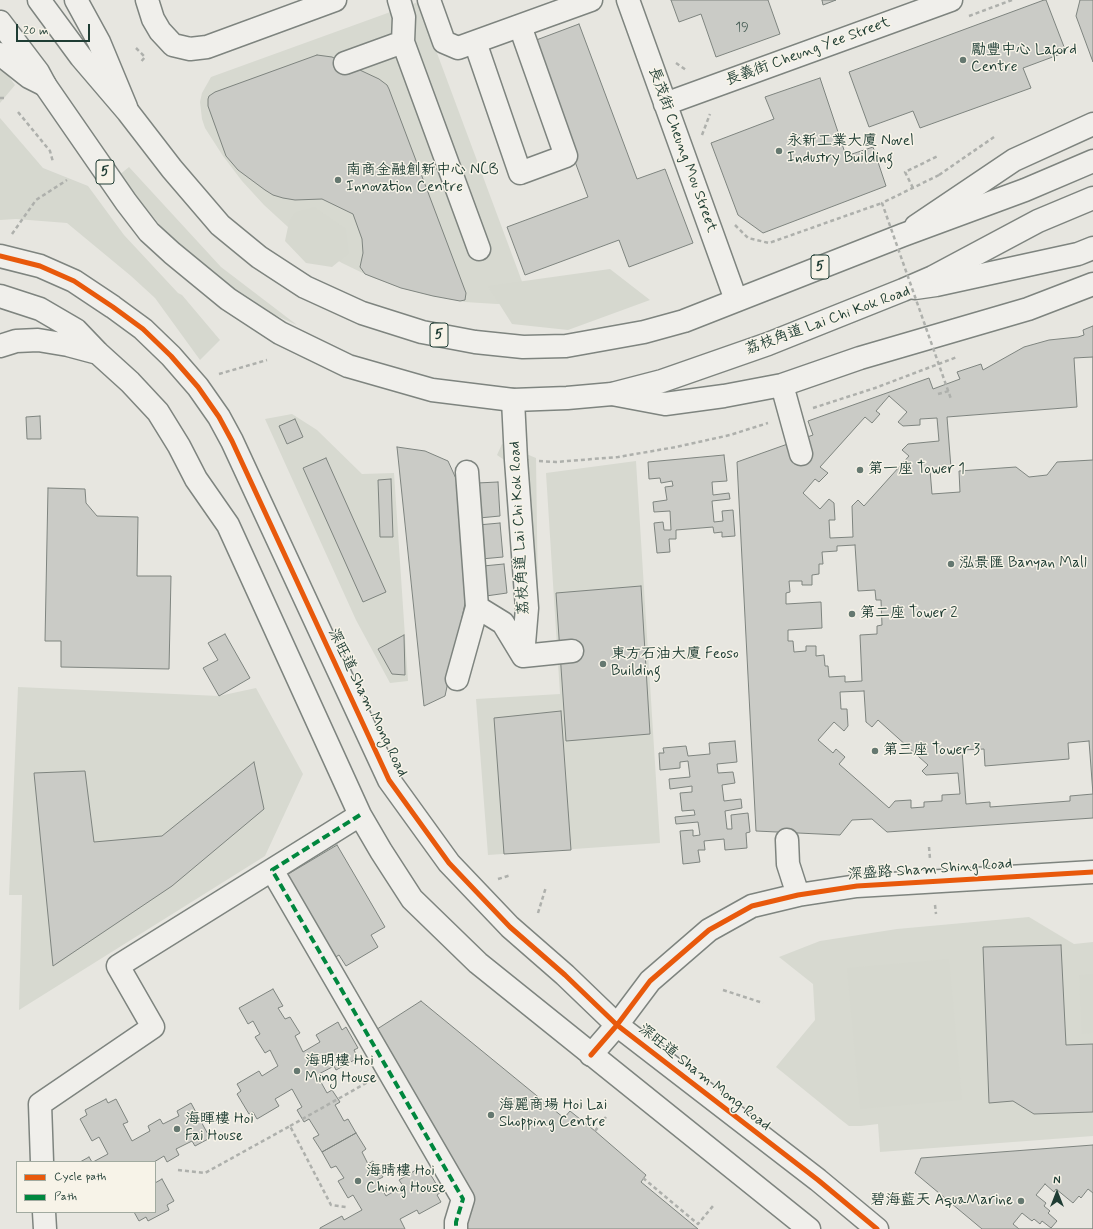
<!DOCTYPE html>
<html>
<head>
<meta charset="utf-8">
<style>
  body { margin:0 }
  #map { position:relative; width:1093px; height:1229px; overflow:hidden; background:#e7e6e0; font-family:Mynerve,sans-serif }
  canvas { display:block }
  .legend { position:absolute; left:16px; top:1161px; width:140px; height:52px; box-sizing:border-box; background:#f7f3e8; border:1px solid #a1aaa0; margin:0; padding:5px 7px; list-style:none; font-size:12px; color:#1f3d34 }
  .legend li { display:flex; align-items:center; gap:8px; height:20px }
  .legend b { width:20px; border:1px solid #a1aaa0 }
  .north { position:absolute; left:1037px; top:1173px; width:40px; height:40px; -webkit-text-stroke:3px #f7f3e8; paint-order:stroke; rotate:0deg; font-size:11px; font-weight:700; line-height:16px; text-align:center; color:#1f3d34 }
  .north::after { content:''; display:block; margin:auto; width:14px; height:18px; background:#1f3d34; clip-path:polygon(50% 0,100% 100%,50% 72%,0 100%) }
  .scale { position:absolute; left:16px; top:24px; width:74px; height:18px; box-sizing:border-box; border:2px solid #1f3d34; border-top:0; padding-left:5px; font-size:12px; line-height:14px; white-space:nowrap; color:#1f3d34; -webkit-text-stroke:3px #f7f3e8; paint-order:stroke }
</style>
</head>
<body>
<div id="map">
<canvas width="1093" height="1229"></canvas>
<ul class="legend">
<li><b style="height:5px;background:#e8590c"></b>Cycle path</li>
<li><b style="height:5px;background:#00873e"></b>Path</li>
</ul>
<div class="north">N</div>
<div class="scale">20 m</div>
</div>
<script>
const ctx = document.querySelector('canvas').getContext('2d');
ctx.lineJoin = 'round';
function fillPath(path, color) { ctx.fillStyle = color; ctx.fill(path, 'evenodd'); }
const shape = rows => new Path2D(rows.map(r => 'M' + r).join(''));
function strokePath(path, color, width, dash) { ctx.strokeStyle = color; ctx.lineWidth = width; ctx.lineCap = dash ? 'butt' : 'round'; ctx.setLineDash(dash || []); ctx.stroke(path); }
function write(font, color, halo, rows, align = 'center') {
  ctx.font = font + ' Mynerve,"LXGW WenKai TC",sans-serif'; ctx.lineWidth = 3; ctx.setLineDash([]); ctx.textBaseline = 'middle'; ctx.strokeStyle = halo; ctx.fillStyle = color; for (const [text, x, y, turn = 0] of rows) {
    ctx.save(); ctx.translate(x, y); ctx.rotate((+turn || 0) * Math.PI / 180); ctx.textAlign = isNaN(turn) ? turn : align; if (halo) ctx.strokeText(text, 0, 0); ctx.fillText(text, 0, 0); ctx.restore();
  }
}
fillPath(shape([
  [418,2,530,303,497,304,465,302,433,296,401,288,371,277,342,263,314,246,288,227,264,205,242,181,223,156,205,128,202,119,200,102,202,93,211,77],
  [292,414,317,430,362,474,394,473,408,681,390,683,356,620,265,419],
  [636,461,660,843,488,855,476,699,560,694,546,473],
  [18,687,219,696,256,688,303,774,265,856,19,1010,22,895,9,895],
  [1029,917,1074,944,1093,942,1093,1136,880,1152,878,1124,861,1126,849,1126,840,1119,776,1067,815,1020,813,984,779,957,820,941,897,929]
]), '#d7d9d0');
fillPath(shape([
  [0,65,15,85,0,103],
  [0,118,43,168,88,186,124,235,178,293,182,295,220,340,200,360,155,298,131,276,67,223,16,219,0,220],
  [129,167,221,267,297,325,244,301,216,280,161,226,118,176],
  [314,207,346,229,349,253,332,267,306,263,285,241,289,222,296,212],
  [610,269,650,300,568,330,512,324,488,286],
  [502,444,536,458,538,601,531,555,529,477,497,455],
  [949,959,962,1100,860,1109,847,968],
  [1093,974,1093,1033,1082,1034,1079,975]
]), '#d6d8cf');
const building = shape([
  [671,0,768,0,780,34,716,57,701,14,679,22,671,0],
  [822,0,836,0,823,5,822,0],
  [1044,0,1046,0,1066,52,1023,68,1031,88,920,128,913,111,869,127,849,72,1044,0],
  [1080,0,1093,0,1093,62,1076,16,1080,0],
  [579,24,637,179,665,169,693,243,629,267,619,240,525,275,507,227,588,197,531,42,579,24],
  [317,55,332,57,379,79,387,85,389,89,466,293,465,300,460,301,433,296,401,288,365,274,360,267,363,253,362,239,353,214,322,199,295,200,283,198,273,195,265,190,238,170,226,156,208,106,208,99,209,96,215,92,317,55],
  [820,78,846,156,873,147,886,186,763,233,738,215,711,143,774,119,765,97,820,78],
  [1093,326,1093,818,887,832,872,819,852,820,840,835,756,831,737,462,813,435,808,421,929,378,933,389,960,379,957,372,981,364,983,370,1024,347,1049,340,1078,337,1084,335,1083,330,1093,326],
  [1093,357,1093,460,1057,462,1047,475,1029,477,1016,467,959,471,960,492,932,494,930,470,951,468,947,417,1077,407,1074,358,1093,357],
  [889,396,907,412,898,422,903,426,920,425,920,419,937,418,939,441,908,444,902,450,909,456,864,506,858,500,852,506,853,537,830,538,829,520,835,520,834,503,829,499,820,509,803,493,815,479,819,482,828,473,820,467,865,417,872,423,880,414,876,411,889,396],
  [40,416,41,439,27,439,26,417,40,416],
  [295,419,303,437,287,444,279,426,295,419],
  [397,447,425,451,448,461,463,494,472,571,445,696,424,706,397,447],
  [724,455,727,481,712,482,713,495,729,493,730,499,712,501,714,522,723,521,722,511,733,510,735,536,722,537,722,532,714,533,713,527,676,530,676,539,669,539,670,552,657,553,654,523,663,522,664,530,671,530,670,511,654,512,653,502,667,500,665,487,673,486,672,481,661,483,660,478,649,479,648,462,724,455],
  [326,458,386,592,363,602,303,468,326,458],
  [391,479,393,537,380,537,378,480,391,479],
  [498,482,500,516,479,518,477,483,498,482],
  [48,488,85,489,86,503,97,516,138,517,137,576,171,576,169,669,61,667,61,641,45,641,48,488],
  [500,523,503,557,481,559,478,525,500,523],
  [855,545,858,591,875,590,876,600,881,600,882,625,877,626,877,634,860,635,862,681,845,682,845,676,829,677,828,666,825,666,824,655,816,656,816,646,806,646,806,651,794,652,793,641,788,641,788,630,822,628,821,602,786,604,786,593,790,592,789,581,802,581,802,585,812,585,812,575,819,574,819,564,823,564,822,552,837,551,837,546,855,545],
  [504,564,507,593,486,596,483,566,504,564],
  [641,586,650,734,566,741,556,593,641,586],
  [225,634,250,678,219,696,203,668,218,660,208,643,225,634],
  [404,635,405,675,392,674,378,649,404,635],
  [864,691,866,722,872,727,878,720,928,765,922,771,926,775,958,773,960,794,942,795,942,801,924,802,924,807,911,808,911,800,895,801,889,808,839,764,845,757,836,749,833,753,818,740,834,722,844,731,848,726,847,709,841,709,840,692,864,691],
  [561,711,571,850,504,854,494,718,561,711],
  [735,741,737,762,717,764,718,773,733,772,735,783,722,785,724,801,741,799,742,808,725,811,727,829,732,829,731,815,748,813,750,832,746,833,747,848,725,850,724,839,704,841,705,850,698,850,700,862,683,864,680,831,693,830,693,836,700,835,698,822,676,824,675,817,695,815,694,810,682,811,680,793,692,792,692,786,670,789,669,779,690,777,688,761,680,762,680,768,660,770,659,753,664,753,663,748,686,746,688,756,710,754,709,743,735,741],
  [1089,741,1093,794,1070,796,1070,801,990,807,990,802,966,804,962,750,984,749,985,766,1069,759,1068,743,1089,741],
  [254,762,264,809,172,886,53,966,34,773,85,771,94,842,162,836,254,762],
  [337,845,385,927,371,935,378,947,346,966,339,955,334,958,285,876,337,845],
  [1061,945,1066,1045,1093,1044,1093,1112,1034,1114,1013,1101,989,1103,983,947,1061,945],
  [273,989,283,1006,278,1008,285,1019,290,1017,300,1033,295,1036,303,1052,320,1042,316,1035,338,1022,342,1030,346,1027,358,1048,354,1050,358,1058,336,1070,334,1066,317,1075,327,1093,332,1090,340,1102,335,1105,344,1121,348,1119,356,1133,322,1152,313,1138,319,1135,309,1119,304,1122,297,1110,302,1107,292,1089,275,1099,279,1106,257,1119,253,1112,249,1114,237,1094,241,1091,237,1084,259,1071,262,1076,278,1066,270,1050,265,1053,255,1037,260,1034,253,1021,248,1024,239,1008,273,989],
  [421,1001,564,1118,570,1111,595,1131,646,1175,641,1182,698,1229,462,1229,462,1211,371,1033,421,1001],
  [106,1099,108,1103,116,1099,128,1122,123,1124,132,1141,150,1131,148,1126,160,1119,163,1124,179,1116,177,1111,191,1103,210,1138,195,1146,192,1141,176,1149,179,1155,167,1162,164,1156,154,1162,93,1162,108,1154,99,1137,92,1141,80,1119,87,1115,85,1110,106,1099],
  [356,1133,366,1149,362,1152,368,1164,373,1161,383,1177,377,1180,386,1196,403,1186,399,1180,421,1167,425,1174,429,1172,441,1192,437,1195,441,1202,419,1214,417,1210,400,1219,405,1229,320,1229,320,1228,342,1216,344,1220,362,1210,353,1195,348,1198,338,1181,344,1178,336,1166,331,1168,322,1152,356,1133],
  [1093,1145,1093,1229,982,1229,915,1173,921,1158,1093,1145],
  [89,1157,92,1162,80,1162,89,1157],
  [162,1179,174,1201,167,1205,169,1210,148,1221,146,1217,139,1221,134,1212,155,1212,155,1183,162,1179],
  [1045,1184,1054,1192,1056,1189,1073,1203,1079,1196,1081,1198,1088,1189,1093,1193,1093,1229,1019,1229,1013,1224,1022,1213,1032,1221,1034,1219,1040,1224,1042,1221,1051,1228,1057,1221,1048,1213,1050,1211,1044,1206,1046,1203,1036,1195,1045,1184]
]);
fillPath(building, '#cacbc6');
strokePath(building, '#7e847f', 1);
const minor = shape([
  [147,0,153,19,160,31,173,45,190,49,207,47,335,0],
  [399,0,404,17,403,42,479,249],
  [429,0,444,42,458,48,591,0],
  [628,0,736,300],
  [475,42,520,173,566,156,520,26],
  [345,63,403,42],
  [665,104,951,0],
  [0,256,40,266,74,281,113,307,143,329,171,356,198,387,219,417,232,441,389,780,449,863,510,927,565,975,617,1025,818,1180,877,1229],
  [0,296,40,309,76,330,98,353,130,382,158,412,179,446,196,479,228,525,360,815,381,851,412,899,478,963,809,1229],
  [0,346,16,341,38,340,68,345,98,353],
  [782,385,801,454],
  [612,394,665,404,724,396,782,385,860,358,1028,309,1093,284],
  [513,400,516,460,527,608,523,656],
  [477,607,503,623,523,656],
  [523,656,572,651],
  [457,679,477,607,467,472],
  [787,840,788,864,798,895],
  [272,870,463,1199,456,1222,456,1229],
  [591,1055,617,1025,650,981,709,930,752,906,798,895,857,886,1093,872],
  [42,1162,40,1104,153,1027,118,966,360,815],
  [44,1212,45,1229]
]);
const major = shape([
  [76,0,99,42,126,107],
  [0,54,29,77,45,85],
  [916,226,1014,160,1093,124],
  [915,288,936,285,1078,254,1093,248]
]);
const highway = shape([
  [39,0,81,57,128,112,172,169,220,225,259,257,305,287,362,313,422,332,475,342,523,347,566,346,644,332,684,321,903,235,1025,190,1093,161],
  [0,22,38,72,45,85,126,202,149,232,172,253,228,299,280,333,348,366,432,390,513,400,567,398,612,394,662,381,768,344,903,290,933,277,1038,221,1093,198]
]);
strokePath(minor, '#7e847f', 25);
strokePath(major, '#7e847f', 25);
strokePath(highway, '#7e847f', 25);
strokePath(shape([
  [969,16,1012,0],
  [136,48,145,57,140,63],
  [676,63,686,70],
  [0,98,7,98],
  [18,112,50,151,53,162],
  [702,135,710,114],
  [939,175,994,137],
  [913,188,905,172,938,156],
  [735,225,748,238,769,243,882,203],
  [12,234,36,200,67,180],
  [219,374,267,360],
  [938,394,949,391],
  [813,408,875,388,957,357],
  [539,461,556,462,618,457,676,447,730,435,768,423],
  [929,847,930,859],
  [498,879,511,875],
  [935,905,936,914],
  [538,913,546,887],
  [723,990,763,1003],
  [290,1126,368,1082],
  [595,1131,606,1117],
  [178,1170,205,1173,290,1126,331,1205,346,1207],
  [643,1178,698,1224,713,1206]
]), '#aeb0ac', 2.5, [4, 3]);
strokePath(minor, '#f0efeb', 22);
strokePath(major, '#f0efeb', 22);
strokePath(highway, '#f0efeb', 22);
strokePath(shape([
  [939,175,882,203,951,399]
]), '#aeb0ac', 2.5, [4, 3]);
strokePath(shape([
  [360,815,272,870,463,1199,456,1222,456,1229]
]), '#00873e', 4, [8, 4]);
strokePath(shape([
  [0,256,40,266,74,281,113,307,143,329,171,356,198,387,219,417,232,441,389,780,449,863,510,927,565,975,617,1025,818,1180,877,1229],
  [591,1055,617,1025,650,981,709,930,752,906,798,895,857,886,1093,872]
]), '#e8590c', 5);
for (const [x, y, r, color] of [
  [963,60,4,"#657870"],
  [779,151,4,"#657870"],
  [338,180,4,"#657870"],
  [860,470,4,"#657870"],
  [951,564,4,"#657870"],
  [852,614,4,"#657870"],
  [603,664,4,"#657870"],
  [875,751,4,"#657870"],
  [297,1071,4,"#657870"],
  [491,1115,4,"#657870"],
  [177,1129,4,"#657870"],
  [358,1181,4,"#657870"],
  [1021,1201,4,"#657870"]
]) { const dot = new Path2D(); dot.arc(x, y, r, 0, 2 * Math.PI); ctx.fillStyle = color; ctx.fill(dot); strokePath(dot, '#f7f3e8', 1.5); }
write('13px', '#4a6058', null, [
  ["19",742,28]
]);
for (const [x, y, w] of [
  [105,172,18],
  [820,267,18],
  [439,335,18]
]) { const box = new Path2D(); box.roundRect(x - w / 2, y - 12, w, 24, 3); ctx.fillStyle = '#f7f3e8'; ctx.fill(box); strokePath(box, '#1f3d34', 1); }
write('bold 14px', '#1f3d34', null, [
  ["5",105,172],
  ["5",820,267],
  ["5",439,335]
]);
write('15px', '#1f3d34', '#f7f3e8', [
  ["勵豐中心 Laford",971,51],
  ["Centre",971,68],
  ["永新工業大廈 Novel",787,142],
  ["Industry Building",787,159],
  ["南商金融創新中心 NCB",346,171],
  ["Innovation Centre",346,188],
  ["第一座 Tower 1",868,470],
  ["泓景匯 Banyan Mall",959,564],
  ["第二座 Tower 2",860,614],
  ["東方石油大廈 Feoso",611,655],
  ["Building",611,672],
  ["第三座 Tower 3",883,751],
  ["海明樓 Hoi",305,1062],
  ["Ming House",305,1079],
  ["海麗商場 Hoi Lai",499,1106],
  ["Shopping Centre",499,1123],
  ["海暉樓 Hoi",185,1120],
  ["Fai House",185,1137],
  ["海晴樓 Hoi",366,1172],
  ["Ching House",366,1189],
  ["碧海藍天 AquaMarine",1013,1201,"right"]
], 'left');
write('15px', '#1f3d34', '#f7f3e8', [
  ["長義街 Cheung Yee Street",808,52,-20],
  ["長茂街 Cheung Mou Street",682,150,70],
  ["荔枝角道 Lai Chi Kok Road",828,321,-20],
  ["荔枝角道 Lai Chi Kok Road",520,528,-93],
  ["深旺道 Sham Mong Road",367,703,64],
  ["深盛路 Sham Shing Road",930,870,-4],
  ["深旺道 Sham Mong Road",704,1078,38]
]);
</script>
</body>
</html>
